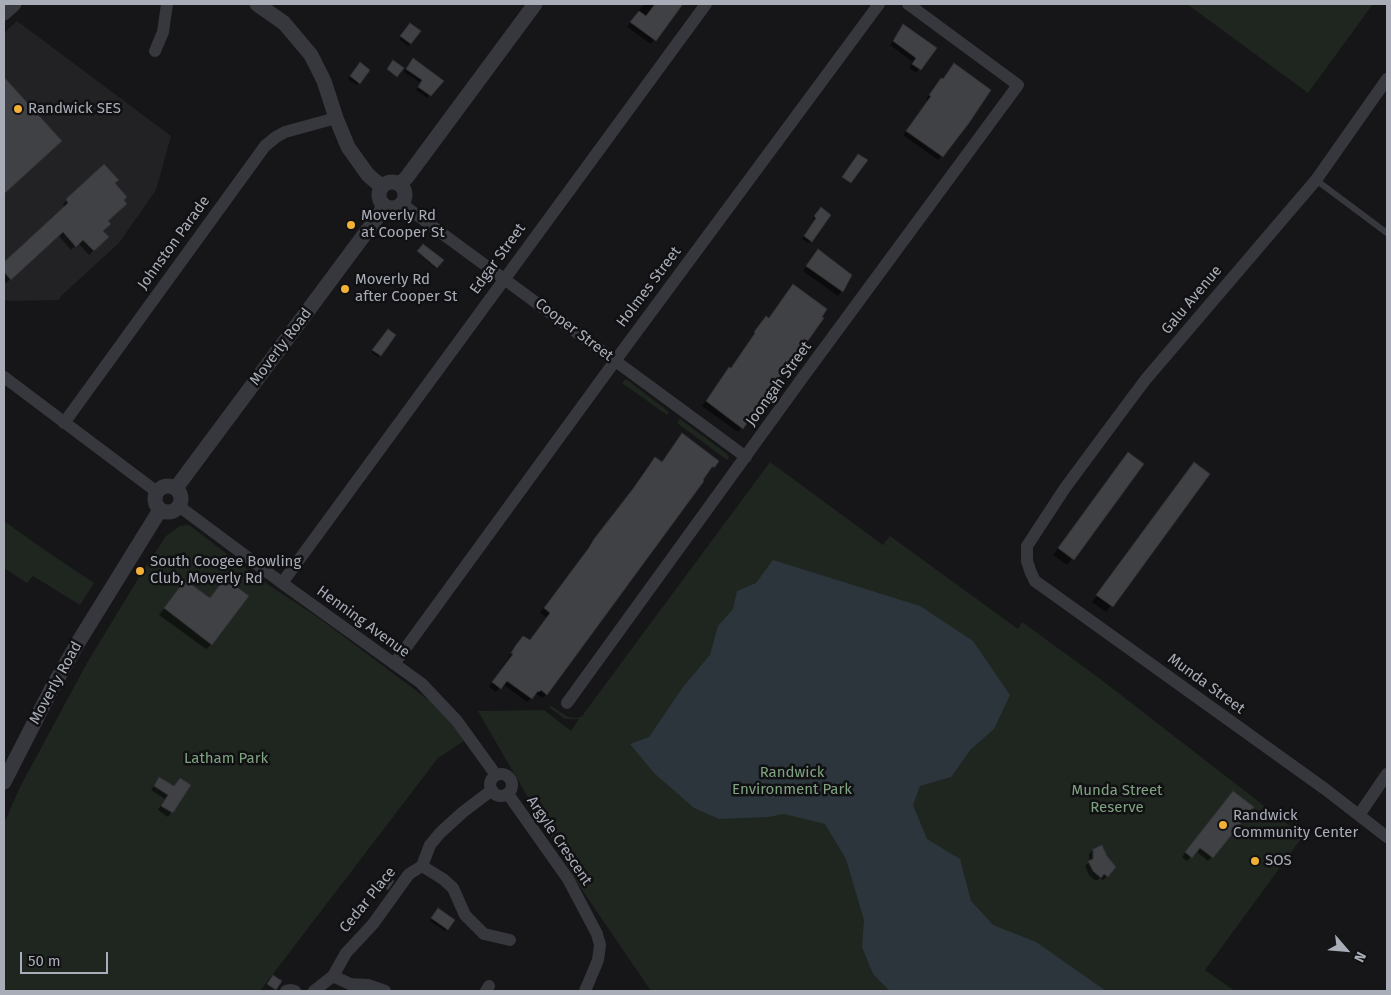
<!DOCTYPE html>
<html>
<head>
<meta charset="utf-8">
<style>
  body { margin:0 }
  #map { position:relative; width:1391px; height:995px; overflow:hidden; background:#161618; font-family:"Fira Sans",sans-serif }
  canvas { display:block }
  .frame { position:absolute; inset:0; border:5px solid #a8adb8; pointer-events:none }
  .north { position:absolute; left:1321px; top:925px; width:50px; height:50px; -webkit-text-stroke:4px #111113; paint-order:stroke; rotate:117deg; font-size:14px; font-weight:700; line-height:20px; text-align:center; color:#a8adb8 }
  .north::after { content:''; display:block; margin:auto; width:18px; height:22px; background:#a8adb8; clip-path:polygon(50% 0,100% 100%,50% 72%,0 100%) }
  .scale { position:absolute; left:20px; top:952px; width:88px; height:22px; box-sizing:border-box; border:2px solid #a8adb8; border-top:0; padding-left:6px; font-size:15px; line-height:18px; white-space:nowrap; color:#a8adb8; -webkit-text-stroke:4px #111113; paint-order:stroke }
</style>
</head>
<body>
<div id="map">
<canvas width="1391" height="995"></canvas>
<div class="frame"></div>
<div class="north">N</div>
<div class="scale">50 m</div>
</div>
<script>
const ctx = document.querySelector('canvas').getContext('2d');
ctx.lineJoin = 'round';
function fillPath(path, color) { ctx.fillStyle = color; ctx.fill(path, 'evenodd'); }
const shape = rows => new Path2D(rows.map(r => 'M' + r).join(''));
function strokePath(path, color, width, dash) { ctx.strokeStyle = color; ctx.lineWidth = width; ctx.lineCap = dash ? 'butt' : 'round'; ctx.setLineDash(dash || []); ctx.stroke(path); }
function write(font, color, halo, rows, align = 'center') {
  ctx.font = font + ' "Fira Sans",sans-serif'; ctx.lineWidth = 5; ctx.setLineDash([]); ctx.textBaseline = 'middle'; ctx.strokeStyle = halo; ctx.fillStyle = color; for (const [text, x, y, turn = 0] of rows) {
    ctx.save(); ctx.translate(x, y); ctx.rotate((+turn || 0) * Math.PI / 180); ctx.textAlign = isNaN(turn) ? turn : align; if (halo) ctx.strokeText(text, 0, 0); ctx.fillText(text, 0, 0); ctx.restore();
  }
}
fillPath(shape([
  [17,21,171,136,156,190,119,243,61,296,59,300,9,301,4,300,4,33]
]), '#222225');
fillPath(shape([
  [1187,4,1373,4,1308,93],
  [626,379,664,408,669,412,667,415,622,383],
  [680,419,727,454,729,457,727,460,677,423],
  [770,462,883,545,890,536,1018,629,1022,622,1099,678,1303,836,1205,970,1235,991,651,991,576,881,478,711,544,710,571,731,579,719,565,719,549,707,551,706,568,717,577,718,582,716],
  [4,521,49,553,94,583,80,605,33,576,27,583,4,568],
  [189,525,264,582,319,618,430,701,455,727,464,741,438,758,260,991,4,991,4,823,20,787,87,663,141,574,166,536,180,526]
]), '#1e261f');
fillPath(shape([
  [773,560,920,606,973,641,1010,695,994,729,971,749,951,777,920,786,913,805,927,839,960,859,971,901,993,925,1036,942,1106,991,890,991,873,974,862,947,864,920,846,859,825,824,784,814,768,817,719,819,694,808,654,773,630,744,649,737,683,687,710,655,718,626,733,609,737,591,756,583]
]), '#2c353c');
fillPath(shape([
  [644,4,682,4,651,44,627,27],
  [903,25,935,48,916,73,909,68,913,62,890,45],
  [408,27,411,43,408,46,399,39],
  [410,62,442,81,427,98,416,90,421,83,404,72],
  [357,66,359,83,357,85,348,79],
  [950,69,942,156,938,160,903,135,928,101,926,99,937,83,941,79,942,80],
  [4,79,60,141,4,193],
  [104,165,114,183,107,221,101,231,107,237,89,255,78,243,71,250,58,235,6,283,4,281,4,264,64,208,63,204],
  [818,211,811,241,808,243,802,239,815,221,813,219],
  [423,246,442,260,435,268,417,252],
  [818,251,851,276,838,296,803,271],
  [793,285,820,317,799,352,738,432,702,406,725,372,729,368,730,369,762,322,768,319],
  [386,333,395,336,378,357,371,352],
  [682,435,547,694,542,698,536,694,527,702,503,684,496,692,489,687,519,642,530,641,547,618,540,613,584,555,590,544,628,495,644,471,655,459,661,463],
  [1128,454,1142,464,1067,565,1053,555],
  [1189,469,1209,474,1106,612,1092,602],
  [225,580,212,644,206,649,159,615,185,581,209,599],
  [160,778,173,787,180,779,189,785,168,817,158,810,165,799,151,790],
  [1229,797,1212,857,1208,861,1196,851,1187,861,1182,857],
  [1093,850,1107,876,1103,880,1100,878,1096,881,1089,875,1085,866,1089,862,1089,854],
  [435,912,447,929,445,931,430,921]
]), '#0007');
const building = shape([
  [655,4,683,4,656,41,630,22,639,11,646,16,655,4],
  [410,23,421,31,411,44,400,36,410,23],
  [903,24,937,48,921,70,912,64,916,58,893,41,903,24],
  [413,58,444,81,431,96,418,87,422,80,406,69,413,58],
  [393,60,404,68,397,77,387,69,393,60],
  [360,62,370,70,360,84,350,76,360,62],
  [954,63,991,90,969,123,943,157,906,131,931,96,929,95,941,78,943,79,954,63],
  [4,77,62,141,4,194,4,77],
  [858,154,868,160,851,183,842,177,858,154],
  [104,164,119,180,115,183,127,197,124,200,127,204,108,221,111,224,103,231,109,237,94,251,83,240,76,247,63,232,11,280,4,272,4,262,68,203,66,199,104,164],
  [821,207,831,215,812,242,804,236,816,218,814,216,821,207],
  [423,244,444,260,437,268,417,251,423,244],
  [818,249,852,275,843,292,806,266,818,249],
  [793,284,827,309,822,317,824,318,800,352,779,378,743,429,706,401,729,367,731,368,755,333,754,332,766,316,769,318,793,284],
  [388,329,396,335,381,356,372,350,388,329],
  [682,433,719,461,715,467,712,467,703,480,704,481,547,695,541,690,539,692,538,691,532,699,507,681,501,689,492,682,513,654,511,653,516,645,523,636,530,640,550,613,544,608,588,549,594,539,632,490,655,457,662,462,682,433],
  [1128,452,1144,464,1074,560,1058,548,1128,452],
  [1194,462,1210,474,1113,607,1096,595,1194,462],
  [225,578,249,596,212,645,164,608,185,580,210,598,225,578],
  [159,777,174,786,180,778,191,785,173,813,161,806,168,795,154,786,159,777],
  [1233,791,1254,807,1213,858,1200,848,1192,858,1185,852,1233,791],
  [1102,845,1107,856,1116,867,1108,877,1104,874,1101,878,1093,871,1088,861,1093,859,1093,849,1102,845],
  [387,876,394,881,388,890,381,885,387,876],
  [438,908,455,920,448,930,431,918,438,908],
  [273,975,282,981,276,990,267,984,273,975]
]);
fillPath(building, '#404145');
strokePath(building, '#303034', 1);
strokePath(shape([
  [1316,180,1387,233]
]), '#37383d', 6);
strokePath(shape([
  [155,51,163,32,167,4],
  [1387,79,1316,180,1146,379,1125,407,1065,488,1027,546,1027,561,1031,573,1035,581,1325,789,1387,837],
  [402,204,746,457],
  [4,377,157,492],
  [64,423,265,146,276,137,285,132,336,118],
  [180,507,282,583,421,683,457,721,496,775],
  [282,583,706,4],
  [394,664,615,361,879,4],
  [567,703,803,377,1018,85,908,4],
  '490 785a11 11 0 1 1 22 0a11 11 0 1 1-22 0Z',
  [508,794,568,879,597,934,600,945,598,960,585,991],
  [1359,815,1387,774],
  [422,866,443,879,453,888,465,915,484,934,510,940],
  [333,976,350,984,368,985,385,991],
  [286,991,291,990,295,991],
  [314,991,333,976,346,953,373,924,409,874,422,866,430,845,440,833,463,812,492,790],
  [486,991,489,986]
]), '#37383d', 12);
strokePath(shape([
  [257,4,284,23,311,55,324,81,336,118,348,147,368,175,382,187],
  [4,13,14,4],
  '379 195a13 13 0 1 1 26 0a13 13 0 1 1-26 0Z',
  [400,184,407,177,535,4],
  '155 499a13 13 0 1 1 26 0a13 13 0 1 1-26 0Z',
  [176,488,379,215,384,206],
  [4,782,52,688,79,641,160,510]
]), '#37383d', 15);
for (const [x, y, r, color] of [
  [18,109,5,"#f2b134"],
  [351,225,5,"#f2b134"],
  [345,289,5,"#f2b134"],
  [140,571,5,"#f2b134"],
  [1223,825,5,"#f2b134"],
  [1255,861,5,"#f2b134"]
]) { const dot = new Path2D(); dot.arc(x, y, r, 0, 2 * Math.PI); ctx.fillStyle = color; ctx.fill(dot); strokePath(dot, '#111113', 2); }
write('15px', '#a8adb8', '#111113', [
  ["Randwick SES",28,109],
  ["Moverly Rd",361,216],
  ["at Cooper St",361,233],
  ["Moverly Rd",355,280],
  ["after Cooper St",355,297],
  ["South Coogee Bowling",150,562],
  ["Club, Moverly Rd",150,579],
  ["Randwick",1233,816],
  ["Community Center",1233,833],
  ["SOS",1265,861]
], 'left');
write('15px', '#a8adb8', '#111113', [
  ["Johnston Parade",174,243,-54],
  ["Edgar Street",498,259,-54],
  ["Holmes Street",649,287,-53],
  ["Galu Avenue",1192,300,-50],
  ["Cooper Street",574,330,37],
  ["Moverly Road",281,347,-53],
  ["Joongah Street",779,384,-54],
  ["Henning Avenue",363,622,36],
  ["Moverly Road",56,683,-61],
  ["Munda Street",1206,684,36],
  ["Argyle Crescent",559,841,56],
  ["Cedar Place",368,900,-51]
]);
write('15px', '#7fa381', '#111113', [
  ["Latham Park",226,759],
  ["Randwick",792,773],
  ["Environment Park",792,790],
  ["Munda Street",1117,791],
  ["Reserve",1117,808]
]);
</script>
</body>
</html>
